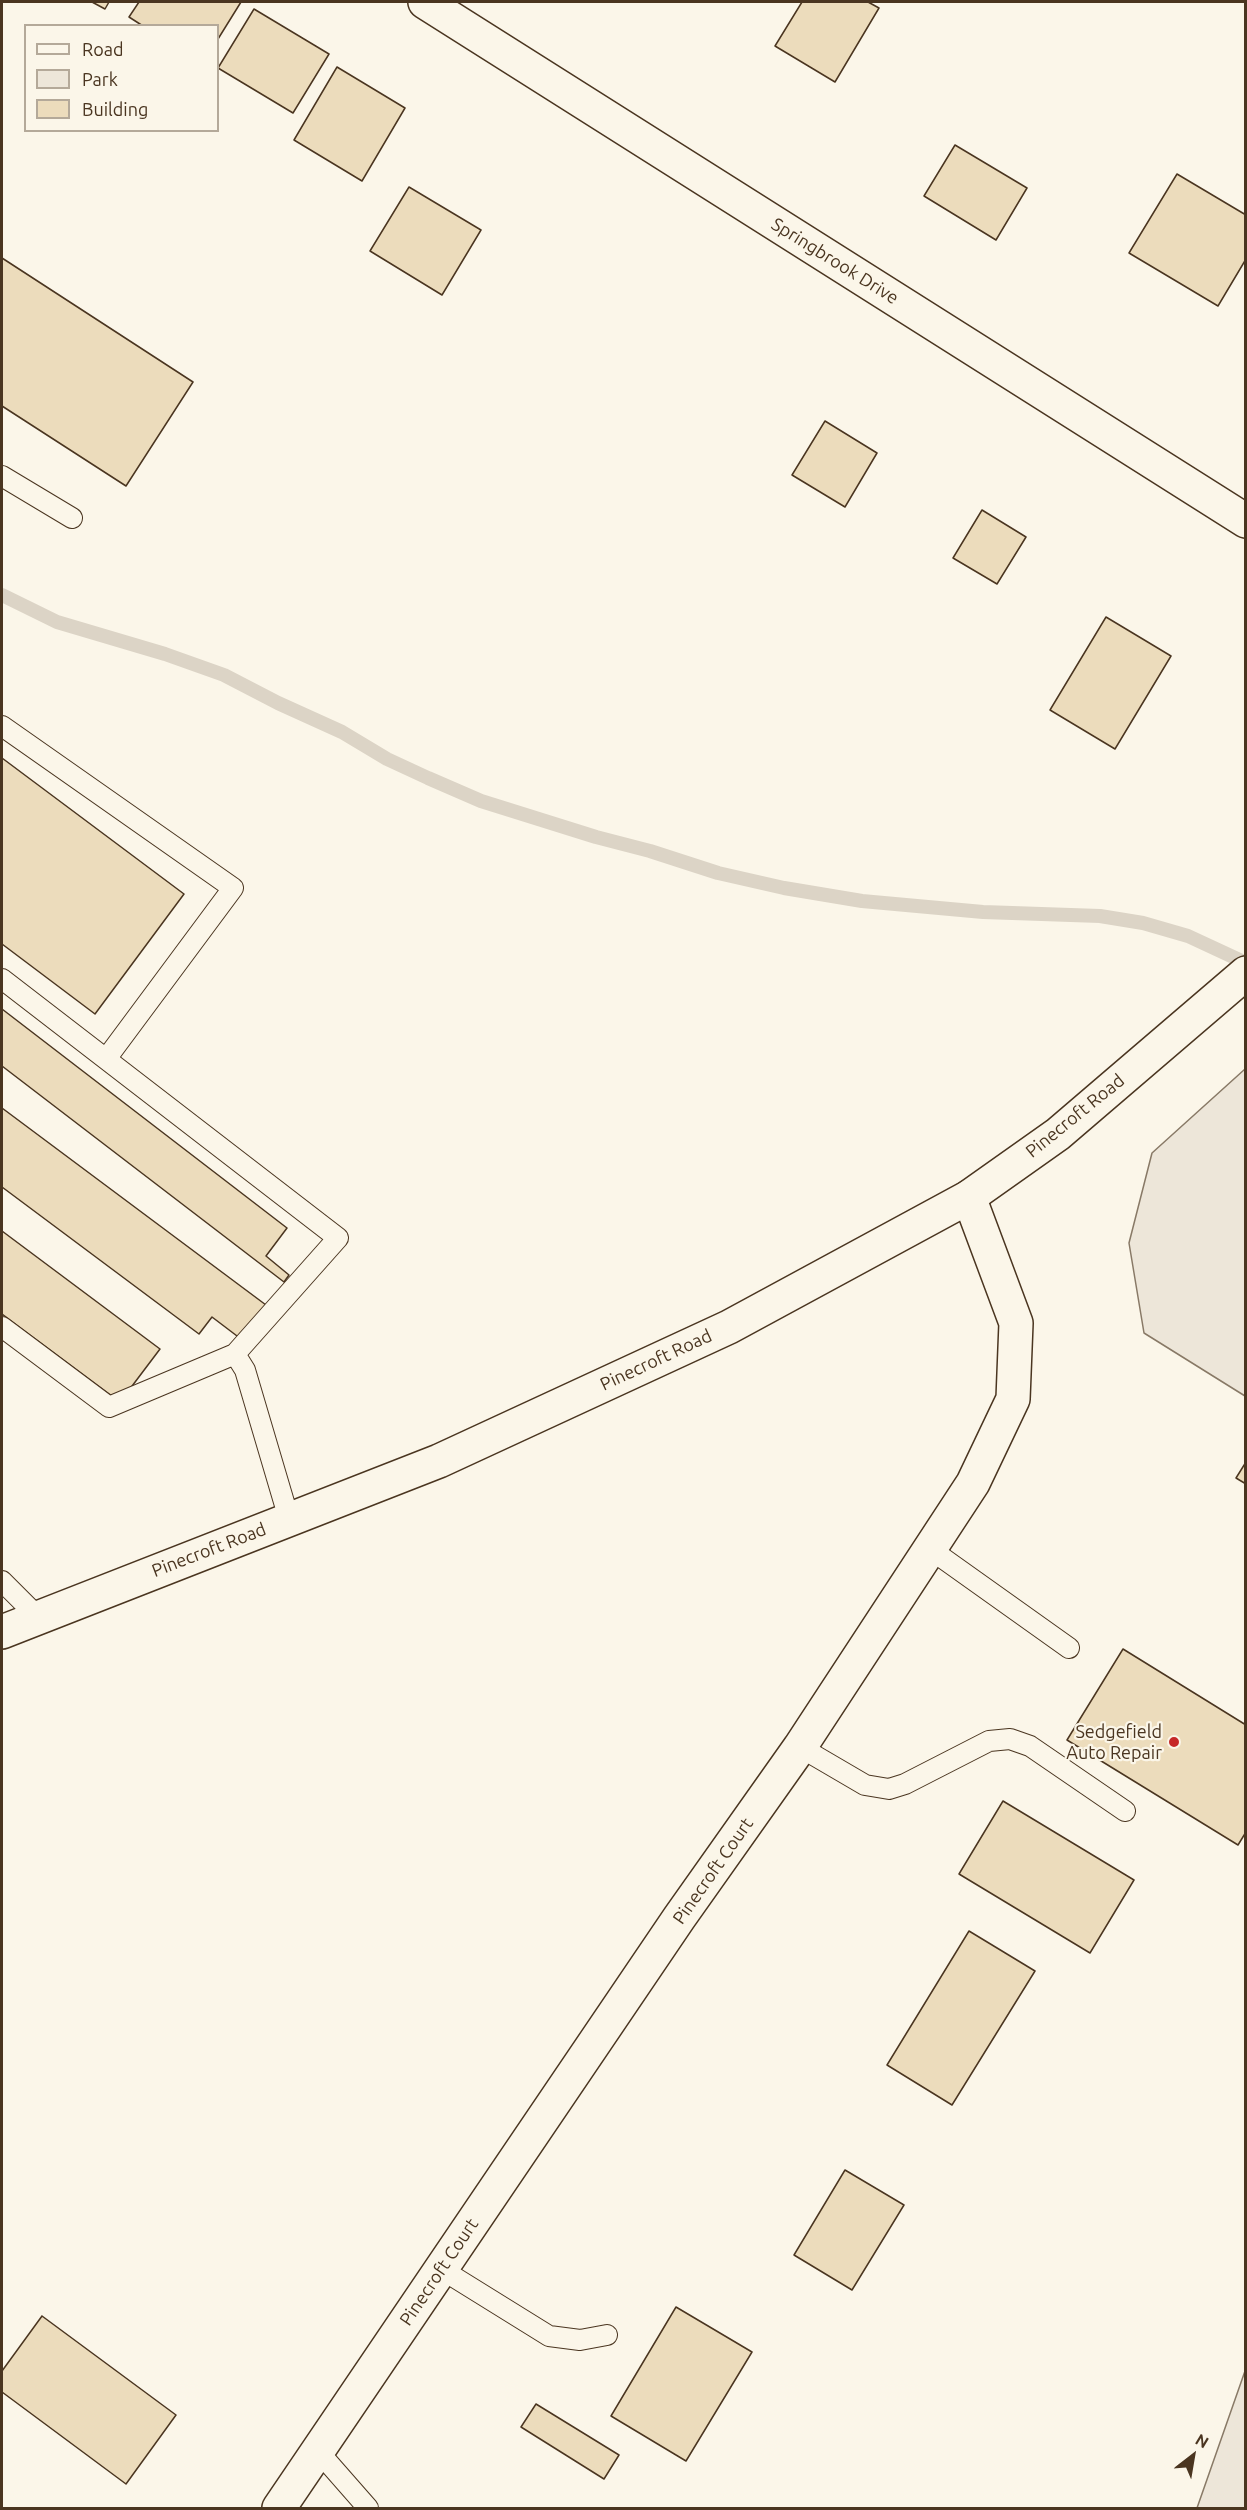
<!DOCTYPE html>
<html>
<head>
<meta charset="utf-8">
<style>
  body { margin:0 }
  #map { position:relative; width:1247px; height:2510px; overflow:hidden; background:#fbf6e9; font-family:Ubuntu,sans-serif }
  canvas { display:block }
  .frame { position:absolute; inset:0; border:3px solid #4a3520; pointer-events:none }
  .legend { position:absolute; left:24px; top:24px; width:195px; height:108px; box-sizing:border-box; background:#fbf6e9; border:2px solid #b4a999; margin:0; padding:8px 10px; list-style:none; font-size:18px; color:#4a3520 }
  .legend li { display:flex; align-items:center; gap:12px; height:30px }
  .legend b { width:30px; border:2px solid #b4a999 }
  .north { position:absolute; left:1163px; top:2426px; width:60px; height:60px; -webkit-text-stroke:4px #fbf6e9; paint-order:stroke; rotate:31deg; font-size:16px; font-weight:700; line-height:24px; text-align:center; color:#4a3520 }
  .north::after { content:''; display:block; margin:auto; width:21px; height:27px; background:#4a3520; clip-path:polygon(50% 0,100% 100%,50% 72%,0 100%) }
</style>
</head>
<body>
<div id="map">
<canvas width="1247" height="2510"></canvas>
<div class="frame"></div>
<ul class="legend">
<li><b style="height:8px;background:#fbf6e9"></b>Road</li>
<li><b style="height:16px;background:#ede6d9"></b>Park</li>
<li><b style="height:16px;background:#ecdcbc"></b>Building</li>
</ul>
<div class="north">N</div>
</div>
<script>
const ctx = document.querySelector('canvas').getContext('2d');
ctx.lineJoin = 'round';
function fillPath(path, color) { ctx.fillStyle = color; ctx.fill(path, 'evenodd'); }
const shape = rows => new Path2D(rows.map(r => 'M' + r).join(''));
function strokePath(path, color, width, dash) { ctx.strokeStyle = color; ctx.lineWidth = width; ctx.lineCap = dash ? 'butt' : 'round'; ctx.setLineDash(dash || []); ctx.stroke(path); }
function write(font, color, halo, rows, align = 'center') {
  ctx.font = font + ' Ubuntu,sans-serif'; ctx.lineWidth = 4.5; ctx.setLineDash([]); ctx.textBaseline = 'middle'; ctx.strokeStyle = halo; ctx.fillStyle = color; for (const [text, x, y, turn = 0] of rows) {
    ctx.save(); ctx.translate(x, y); ctx.rotate((+turn || 0) * Math.PI / 180); ctx.textAlign = isNaN(turn) ? turn : align; if (halo) ctx.strokeText(text, 0, 0); ctx.fillText(text, 0, 0); ctx.restore();
  }
}
const green = shape([
  [1245,1069,1245,1396,1144,1333,1129,1243,1152,1153,1245,1069],
  [1245,2371,1245,2508,1197,2508,1245,2371]
]);
fillPath(green, '#ede6d9');
strokePath(green, '#887966', 1.5);
strokePath(shape([
  [2,595,57,622,165,654,224,675,278,703,342,732,387,759,428,778,481,801,596,837,650,851,718,873,784,888,862,901,983,912,1100,916,1143,923,1188,936,1246,963]
]), '#dcd4c6', 14);
const building = shape([
  [92,2,109,2,105,9,92,2],
  [139,2,241,2,218,39,218,26,143,26,129,17,139,2],
  [802,2,868,2,879,8,835,82,775,46,802,2],
  [254,9,329,54,293,113,218,68,254,9],
  [337,67,405,108,362,181,294,140,337,67],
  [955,145,1027,188,996,240,924,196,955,145],
  [1177,174,1246,215,1246,259,1218,306,1129,253,1177,174],
  [409,187,481,230,442,295,370,251,409,187],
  [2,258,193,382,126,486,2,406,2,258],
  [825,421,877,453,845,507,792,475,825,421],
  [982,510,1026,537,997,584,953,558,982,510],
  [1106,617,1171,656,1115,749,1050,710,1106,617],
  [2,758,184,894,95,1014,2,944,2,758],
  [2,1009,287,1228,266,1256,289,1275,284,1282,2,1066,2,1009],
  [2,1108,266,1305,241,1339,212,1317,199,1334,2,1187,2,1108],
  [2,1231,160,1349,120,1402,2,1314,2,1231],
  [1246,1462,1246,1484,1236,1478,1246,1462],
  [1123,1649,1246,1725,1246,1832,1238,1845,1067,1740,1123,1649],
  [1003,1801,1134,1880,1090,1953,959,1874,1003,1801],
  [969,1931,1035,1971,952,2105,887,2065,969,1931],
  [845,2170,904,2205,852,2290,794,2255,845,2170],
  [676,2307,752,2352,686,2461,611,2416,676,2307],
  [42,2316,176,2415,126,2484,2,2392,2,2371,42,2316],
  [536,2404,619,2455,604,2479,521,2427,536,2404]
]);
fillPath(building, '#ecdcbc');
strokePath(building, '#4a3520', 1.5);
const lane = shape([
  [2,476,72,518],
  [2,726,233,888,106,1059],
  [2,979,338,1238,235,1354,245,1370,289,1519],
  [2,1327,109,1407,235,1354],
  [930,1549,1069,1648],
  [2,1581,38,1617],
  [800,1747,865,1785,889,1789,905,1784,989,1741,1010,1739,1030,1746,1125,1811],
  [441,2269,549,2336,580,2340,607,2335],
  [318,2451,368,2508]
]);
const street = shape([
  [425,2,1246,521],
  [279,2508,679,1918,800,1747,973,1483,1013,1399,1016,1323,969,1197]
]);
const secondary = shape([
  [2,1632,439,1461,729,1327,969,1197,1058,1134,1246,973]
]);
strokePath(lane, '#4a3520', 22);
strokePath(street, '#4a3520', 36);
strokePath(secondary, '#4a3520', 36);
strokePath(lane, '#fbf6e9', 20);
strokePath(street, '#fbf6e9', 33);
strokePath(secondary, '#fbf6e9', 33);
for (const [x, y, r, color] of [
  [1174,1742,6,"#c62828"]
]) { const dot = new Path2D(); dot.arc(x, y, r, 0, 2 * Math.PI); ctx.fillStyle = color; ctx.fill(dot); strokePath(dot, '#fbf6e9', 2); }
write('18px', '#4a3520', '#fbf6e9', [
  ["Springbrook Drive",835,261,32],
  ["Pinecroft Road",1075,1116,-39],
  ["Pinecroft Road",656,1360,-25],
  ["Pinecroft Road",209,1550,-21],
  ["Pinecroft Court",713,1871,-55],
  ["Pinecroft Court",439,2272,-56]
]);
write('18px', '#4a3520', '#fbf6e9', [
  ["Sedgefield",1162,1732],
  ["Auto Repair",1162,1753]
], 'right');
</script>
</body>
</html>
